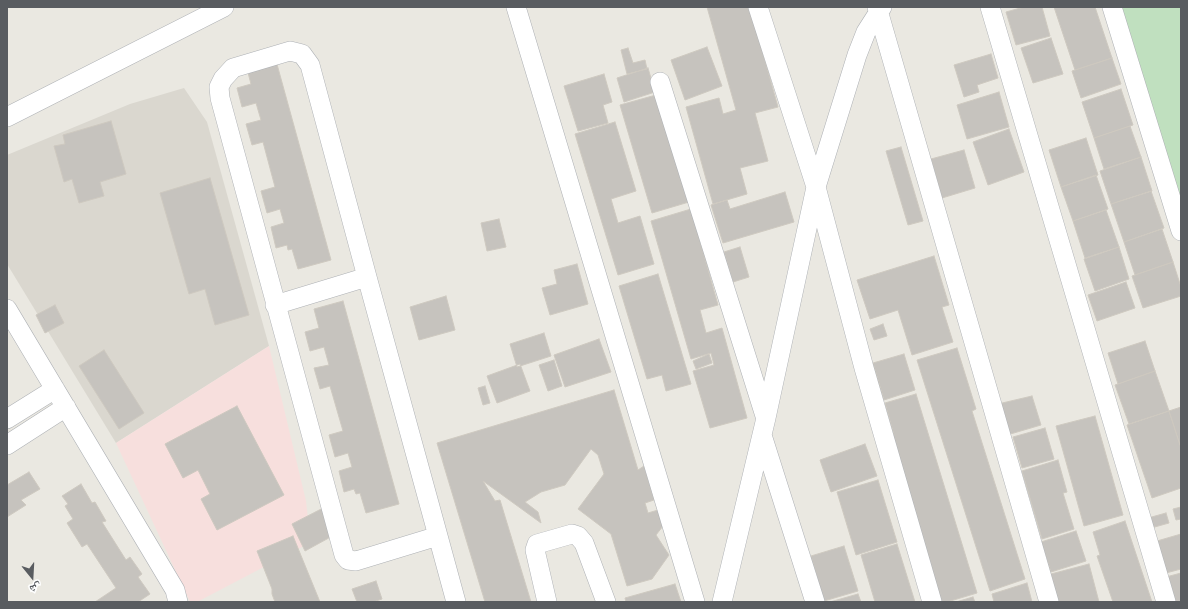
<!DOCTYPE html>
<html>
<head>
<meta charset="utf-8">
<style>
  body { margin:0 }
  #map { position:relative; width:1188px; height:609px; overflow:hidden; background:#eae8e1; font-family:Commissioner,"Noto Naskh Arabic",sans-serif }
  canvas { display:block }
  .frame { position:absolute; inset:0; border:8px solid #595c60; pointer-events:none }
  .north { position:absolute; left:12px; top:557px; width:40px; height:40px; -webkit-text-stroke:3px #fff; paint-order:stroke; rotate:162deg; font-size:11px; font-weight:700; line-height:16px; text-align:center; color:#595c60 }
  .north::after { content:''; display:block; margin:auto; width:14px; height:18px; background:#595c60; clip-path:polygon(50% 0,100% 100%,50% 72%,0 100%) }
</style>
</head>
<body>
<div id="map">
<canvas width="1188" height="609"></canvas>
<div class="frame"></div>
<div class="north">ش</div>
</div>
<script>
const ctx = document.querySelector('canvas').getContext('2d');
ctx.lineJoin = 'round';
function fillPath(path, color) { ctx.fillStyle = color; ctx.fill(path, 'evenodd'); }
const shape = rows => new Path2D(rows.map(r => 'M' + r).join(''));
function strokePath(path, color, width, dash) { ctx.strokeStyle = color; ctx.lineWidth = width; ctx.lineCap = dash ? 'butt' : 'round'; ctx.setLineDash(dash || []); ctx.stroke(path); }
fillPath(shape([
  [184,88,207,122,269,346,116,443,7,264,7,155,130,104]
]), '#dad7cf');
fillPath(shape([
  [269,346,306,501,309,528,302,547,197,602,190,602,116,443]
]), '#f7dfdd');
fillPath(shape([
  [1116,7,1181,7,1181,230]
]), '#c0e0bf');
const building = shape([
  [707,7,750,7,778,107,755,113,768,161,740,168,747,194,713,204,686,107,719,98,723,114,736,110,707,7],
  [1024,7,1042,7,1050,36,1016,45,1006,12,1024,7],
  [1054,7,1095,7,1112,58,1075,70,1054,7],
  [1051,38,1063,74,1033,83,1021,48,1051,38],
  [707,47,722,86,685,100,671,60,707,47],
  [628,48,633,63,645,60,647,69,627,74,621,50,628,48],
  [991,54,998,78,977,85,979,92,964,97,954,65,991,54],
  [275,57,331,260,298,269,292,249,288,250,287,245,276,248,271,227,284,223,280,209,267,213,261,191,275,187,263,142,252,145,246,124,261,120,256,103,242,107,237,88,251,84,246,65,275,57],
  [1112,58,1121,84,1081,98,1072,71,1112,58],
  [648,68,655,92,624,102,617,78,648,68],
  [604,74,612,102,603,105,608,123,578,131,564,86,604,74],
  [1121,89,1133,125,1094,138,1082,102,1121,89],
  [999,92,1009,127,967,139,957,105,999,92],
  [656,95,689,202,652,213,620,105,656,95],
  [111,121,126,174,100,182,104,196,79,203,72,179,64,182,54,146,65,144,63,135,111,121],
  [615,122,636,191,611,199,618,223,640,216,654,264,618,275,575,134,615,122],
  [1130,126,1141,157,1104,169,1094,138,1130,126],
  [1009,129,1024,172,988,185,973,142,1009,129],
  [1086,138,1098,175,1061,187,1049,150,1086,138],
  [901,147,923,221,908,225,886,151,901,147],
  [964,150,975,188,942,198,931,159,964,150],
  [1141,157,1152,191,1111,204,1100,171,1141,157],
  [1096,175,1108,209,1073,221,1061,187,1096,175],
  [210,178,249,315,215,325,205,289,189,294,160,193,210,178],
  [1151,191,1164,228,1124,242,1111,204,1151,191],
  [785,192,794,222,723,243,711,205,727,200,730,209,785,192],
  [691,209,718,305,700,310,706,333,722,328,747,418,710,428,693,371,714,365,711,353,691,359,651,221,691,209],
  [1106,210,1119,247,1085,258,1073,221,1106,210],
  [499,219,506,247,487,251,481,223,499,219],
  [1162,229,1173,262,1135,275,1124,242,1162,229],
  [740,247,749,277,733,282,724,252,740,247],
  [1119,247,1129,279,1095,291,1084,259,1119,247],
  [934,256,949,305,942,307,953,342,912,355,898,310,870,319,857,280,934,256],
  [1173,262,1181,287,1181,296,1143,308,1132,276,1173,262],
  [577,264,588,304,550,315,542,288,557,284,554,270,577,264],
  [658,274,691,384,666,391,662,375,647,379,619,286,658,274],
  [1126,282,1135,308,1097,321,1088,295,1126,282],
  [446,296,455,330,419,340,410,307,446,296],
  [343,301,399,504,366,513,360,493,356,494,354,489,344,492,339,471,352,467,348,453,335,457,329,435,343,431,330,386,320,389,314,368,329,365,324,347,310,351,305,332,319,328,314,309,343,301],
  [55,305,64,323,45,333,36,315,55,305],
  [883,324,887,336,874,340,870,329,883,324],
  [544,333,551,356,517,367,510,344,544,333],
  [599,339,611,372,565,387,554,355,599,339],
  [1145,341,1155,371,1118,384,1108,353,1145,341],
  [957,348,976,409,972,411,1025,579,990,591,917,360,957,348],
  [104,350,144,413,119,429,79,366,104,350],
  [709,354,712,363,696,369,693,361,709,354],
  [904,354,915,390,884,400,873,363,904,354],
  [554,360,562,386,548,391,539,365,554,360],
  [520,364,530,391,497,403,487,376,520,364],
  [1155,371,1169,411,1129,424,1115,385,1155,371],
  [485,386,490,403,483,405,478,388,485,386],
  [614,390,638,470,644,466,654,500,645,503,648,513,658,510,663,526,656,535,669,555,652,579,627,586,611,534,578,509,604,474,598,455,591,449,565,485,541,492,525,502,538,512,541,523,483,481,495,501,500,500,531,602,485,602,437,443,614,390],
  [916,394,977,593,947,602,939,602,889,437,894,435,885,403,916,394],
  [1032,396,1041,425,1007,435,998,404,1032,396],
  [237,406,284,495,217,530,201,499,210,494,198,470,183,478,165,444,237,406],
  [1181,407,1181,445,1180,445,1169,411,1181,407],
  [1169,411,1181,448,1181,488,1152,498,1127,425,1169,411],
  [1095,416,1123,515,1084,526,1056,426,1095,416],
  [1045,428,1054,459,1022,468,1013,437,1045,428],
  [865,444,877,476,831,492,820,460,865,444],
  [1058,460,1067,492,1063,493,1074,529,1042,539,1022,471,1058,460],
  [29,472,40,489,21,500,26,505,7,517,7,485,29,472],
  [878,480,897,542,856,555,837,492,878,480],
  [81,484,92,503,95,502,106,521,102,522,126,560,130,557,142,574,138,577,150,594,138,602,95,602,116,588,87,544,82,547,67,523,73,519,65,506,68,504,62,496,81,484],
  [327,506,336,534,305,551,292,524,327,506],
  [1181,507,1181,519,1176,520,1173,509,1181,507],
  [1166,513,1169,523,1151,528,1148,518,1166,513],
  [1125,521,1152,602,1113,602,1097,556,1100,555,1093,532,1125,521],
  [1076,531,1086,561,1051,572,1041,542,1076,531],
  [1181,534,1181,569,1166,573,1157,541,1181,534],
  [293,536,320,602,275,602,272,594,272,589,257,551,293,536],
  [897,544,915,602,875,602,861,555,897,544],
  [844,546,858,591,824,601,811,556,844,546],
  [1089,564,1099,602,1058,602,1051,574,1089,564],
  [1181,573,1181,602,1173,602,1166,577,1181,573],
  [376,581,382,599,373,602,357,602,352,589,376,581],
  [1027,583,1032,602,994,602,992,594,1027,583],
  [675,584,681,602,626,602,625,598,675,584],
  [858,594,861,602,830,602,858,594],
  [973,597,975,602,956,602,973,597]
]);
fillPath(building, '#c6c3be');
strokePath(building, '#cec9c0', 1);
const minor = shape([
  [516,7,695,602],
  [758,7,816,187,864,368,932,602],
  [877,7,1049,602],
  [990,7,1166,602],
  [1112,7,1181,231],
  [660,82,765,416],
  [7,117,224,7],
  [275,305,367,277],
  [7,309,175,590,178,602],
  [7,419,55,389],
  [762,435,815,602],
  [7,445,66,407],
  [438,536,356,561,348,560,344,555,220,98,219,87,223,79,233,68,290,51,302,54,310,65,367,277,438,536,456,602],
  [547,602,535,550,537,544,572,534,578,536,584,543,606,602],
  [722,602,766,418,816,187,857,55,866,32,882,7]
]);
strokePath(minor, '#aeb1b5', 20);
strokePath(minor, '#fff', 19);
</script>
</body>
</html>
